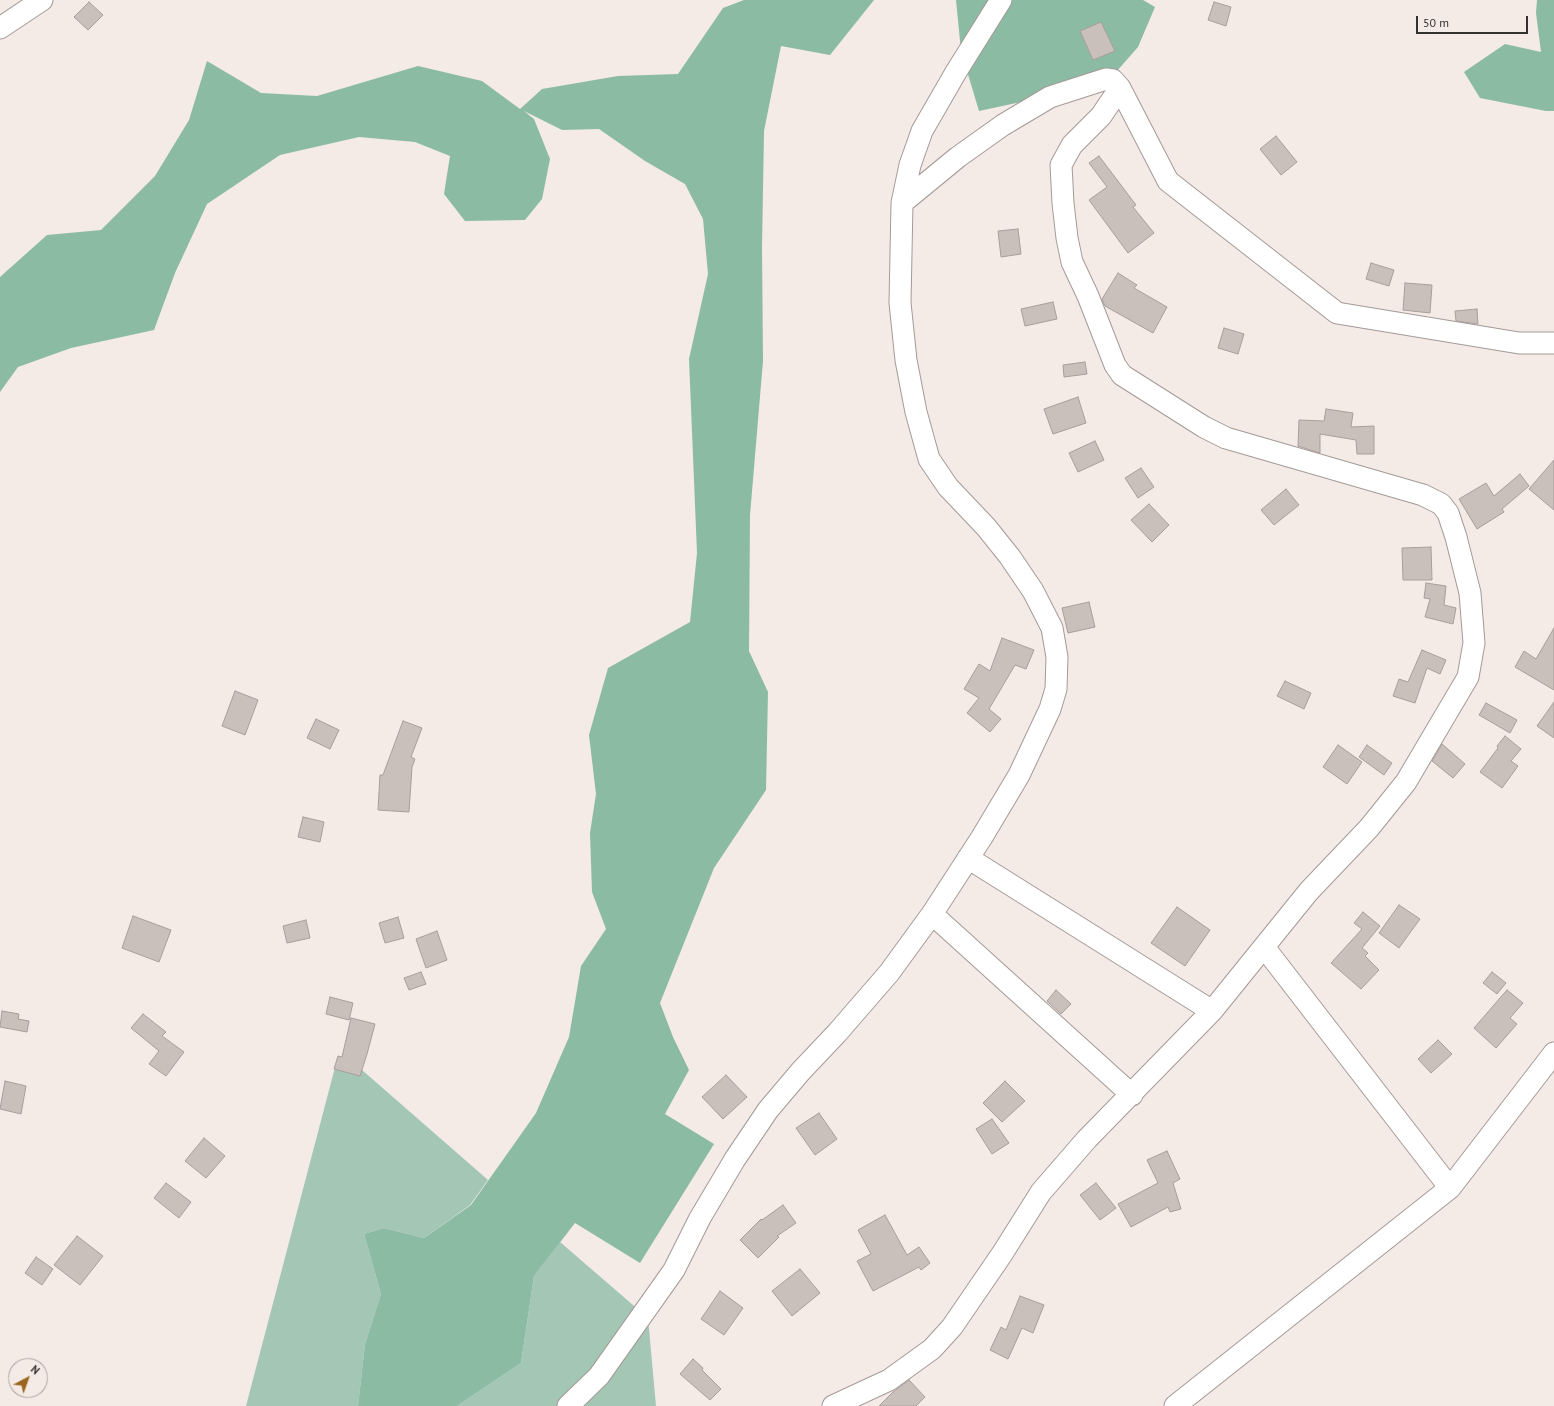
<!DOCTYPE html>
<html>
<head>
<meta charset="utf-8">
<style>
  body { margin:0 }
  #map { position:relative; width:1554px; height:1406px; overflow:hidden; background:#f4eae6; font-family:"PT Sans",sans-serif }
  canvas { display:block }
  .north { position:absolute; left:8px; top:1358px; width:40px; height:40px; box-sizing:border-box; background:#f4eae6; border:1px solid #a7a09c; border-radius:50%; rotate:41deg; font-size:11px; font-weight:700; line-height:16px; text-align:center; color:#34302e }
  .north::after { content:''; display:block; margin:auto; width:14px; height:18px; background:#9b651e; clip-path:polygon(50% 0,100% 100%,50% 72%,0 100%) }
  .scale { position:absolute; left:1416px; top:16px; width:112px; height:18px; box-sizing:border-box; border:2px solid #34302e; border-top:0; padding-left:5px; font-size:12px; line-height:14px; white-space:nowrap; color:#34302e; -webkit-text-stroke:3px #f4eae6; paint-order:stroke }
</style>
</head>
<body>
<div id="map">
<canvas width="1554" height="1406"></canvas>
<div class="north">N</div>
<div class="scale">50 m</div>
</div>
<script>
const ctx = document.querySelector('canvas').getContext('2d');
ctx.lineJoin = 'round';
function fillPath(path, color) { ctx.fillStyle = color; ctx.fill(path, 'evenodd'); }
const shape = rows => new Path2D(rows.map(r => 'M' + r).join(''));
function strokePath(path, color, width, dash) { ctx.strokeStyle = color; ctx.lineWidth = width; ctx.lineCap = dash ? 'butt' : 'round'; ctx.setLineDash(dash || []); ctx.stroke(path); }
fillPath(shape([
  [338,1056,344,1058,346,1056,488,1180,470,1205,424,1238,384,1228,364,1234,381,1294,365,1344,358,1406,246,1406],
  [560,1242,648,1318,656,1406,457,1406,521,1363,534,1276]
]), '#a3c7b4');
fillPath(shape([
  [744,0,874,0,830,55,781,46,764,131,762,247,763,361,750,515,749,651,768,692,766,790,714,868,660,1003,673,1037,689,1070,665,1114,714,1144,640,1263,575,1223,534,1276,521,1363,457,1406,358,1406,365,1344,381,1294,364,1234,384,1228,424,1238,471,1205,536,1113,569,1037,581,966,606,929,592,892,590,833,596,794,589,735,608,668,690,622,697,553,689,359,708,274,703,219,685,184,645,161,599,129,562,130,524,111,534,119,550,159,542,199,525,220,465,221,444,194,450,156,415,142,359,137,280,155,207,204,175,273,154,330,71,348,18,367,0,392,0,277,47,235,101,230,155,176,189,120,207,61,261,93,317,96,418,66,482,81,520,109,542,89,618,76,678,74,723,8],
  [956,0,1143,0,1155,7,1138,47,1102,88,1049,96,979,111,961,51],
  [1537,0,1554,0,1554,111,1546,111,1480,98,1464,72,1505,44,1541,52,1536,13]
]), '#8bbba3');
const building = shape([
  [89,2,103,15,88,30,74,17,89,2],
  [1214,2,1231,7,1226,26,1208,20,1214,2],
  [1101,22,1115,51,1093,60,1080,31,1101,22],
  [1276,136,1297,162,1281,175,1260,149,1276,136],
  [1099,156,1136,205,1133,207,1154,233,1128,253,1089,200,1107,187,1089,163,1099,156],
  [1018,229,1021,254,1001,257,998,231,1018,229],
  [1371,263,1394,270,1389,286,1366,279,1371,263],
  [1118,273,1137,285,1134,288,1167,307,1153,333,1105,306,1102,299,1118,273],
  [1405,283,1432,285,1430,313,1403,310,1405,283],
  [1053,302,1057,319,1025,326,1021,309,1053,302],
  [1477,309,1478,324,1456,321,1455,311,1477,309],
  [1224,328,1244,334,1238,354,1218,348,1224,328],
  [1085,362,1087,374,1064,377,1063,365,1085,362],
  [1078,397,1086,423,1053,434,1044,409,1078,397],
  [1326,409,1353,413,1351,427,1374,426,1374,454,1357,454,1356,440,1320,434,1320,453,1298,446,1299,420,1324,421,1326,409],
  [1095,441,1104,460,1078,472,1069,453,1095,441],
  [1554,460,1554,510,1529,489,1554,460],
  [1141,468,1154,487,1138,498,1125,478,1141,468],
  [1520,474,1529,486,1502,509,1504,512,1477,529,1459,499,1486,483,1494,496,1520,474],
  [1286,489,1299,505,1274,525,1261,510,1286,489],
  [1149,504,1169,525,1152,542,1131,520,1149,504],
  [1431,547,1432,580,1403,580,1402,548,1431,547],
  [1426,583,1446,586,1444,605,1456,608,1453,624,1425,617,1430,599,1424,598,1426,583],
  [1089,602,1095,627,1068,633,1062,608,1089,602],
  [1554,628,1554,690,1515,667,1524,651,1536,659,1554,628],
  [1002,638,1034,650,1026,669,1015,665,989,709,1001,719,990,732,967,713,979,698,964,689,979,664,990,671,1002,638],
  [1422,650,1446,660,1440,674,1427,668,1415,703,1393,696,1399,679,1408,682,1422,650],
  [1285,681,1311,693,1304,709,1277,696,1285,681],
  [235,691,258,700,245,735,222,726,235,691],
  [1554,702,1554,738,1537,726,1554,702],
  [1486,703,1517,720,1510,733,1479,715,1486,703],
  [316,719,339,730,330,749,307,738,316,719],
  [403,721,422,728,411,757,415,759,412,767,409,812,378,810,380,775,383,775,403,721],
  [1505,736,1521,749,1511,761,1518,766,1502,788,1480,772,1498,748,1497,746,1505,736],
  [1442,744,1465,764,1453,778,1432,761,1442,744],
  [1338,745,1362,762,1347,784,1323,767,1338,745],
  [1367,745,1392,763,1384,775,1359,757,1367,745],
  [303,817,324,822,320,842,298,837,303,817],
  [1399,905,1420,919,1399,948,1379,933,1399,905],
  [1177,907,1210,930,1185,966,1151,943,1177,907],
  [1363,912,1380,926,1362,948,1368,953,1365,956,1379,970,1361,989,1331,963,1362,929,1354,923,1363,912],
  [133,916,171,930,159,962,122,948,133,916],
  [398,917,404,938,385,943,379,923,398,917],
  [306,920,310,938,287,943,283,926,306,920],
  [437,931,447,960,426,968,416,939,437,931],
  [421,972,426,984,409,990,404,978,421,972],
  [1492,972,1506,983,1497,994,1483,983,1492,972],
  [1056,990,1071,1004,1061,1014,1047,1001,1056,990],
  [1507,990,1523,1003,1510,1018,1517,1024,1496,1048,1474,1028,1507,990],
  [330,997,353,1003,349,1020,326,1014,330,997],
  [2,1011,19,1014,18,1019,29,1021,27,1032,0,1027,2,1011],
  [143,1014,166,1032,162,1036,184,1052,166,1076,149,1064,159,1051,131,1028,143,1014],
  [351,1018,375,1024,367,1054,360,1076,334,1069,338,1056,342,1057,351,1018],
  [1438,1040,1452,1054,1431,1073,1418,1059,1438,1040],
  [726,1075,747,1097,723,1119,702,1097,726,1075],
  [5,1081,26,1086,21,1114,0,1109,5,1081],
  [1005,1081,1025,1101,1002,1122,983,1103,1005,1081],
  [819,1113,837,1139,815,1155,796,1128,819,1113],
  [992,1119,1009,1143,992,1154,976,1129,992,1119],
  [204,1138,225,1156,206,1178,185,1161,204,1138],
  [1167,1151,1180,1179,1173,1183,1181,1209,1170,1212,1168,1207,1131,1227,1118,1204,1158,1183,1147,1160,1167,1151],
  [166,1183,191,1202,179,1218,154,1198,166,1183],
  [1096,1183,1116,1208,1100,1220,1080,1195,1096,1183],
  [783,1205,796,1223,777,1236,779,1237,758,1258,740,1240,761,1219,762,1220,783,1205],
  [885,1215,907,1255,919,1247,930,1263,921,1270,919,1267,873,1291,857,1261,871,1254,858,1230,885,1215],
  [77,1236,103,1256,80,1285,54,1265,77,1236],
  [36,1257,53,1269,42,1285,25,1273,36,1257],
  [800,1269,820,1293,792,1316,772,1291,800,1269],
  [720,1291,743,1308,724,1335,701,1319,720,1291],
  [1020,1296,1044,1305,1033,1333,1022,1328,1008,1359,990,1350,1001,1327,1006,1330,1020,1296],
  [693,1359,703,1368,702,1370,721,1389,710,1400,680,1374,693,1359],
  [909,1380,925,1397,916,1406,879,1406,893,1392,909,1380]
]);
fillPath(building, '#c9c0bc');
strokePath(building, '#a79e9a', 1);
const minor = shape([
  [0,28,42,0],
  [1120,88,1168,181,1337,313,1519,343,1554,343],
  [968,858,1212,1011],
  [932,914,1132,1095],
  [1264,947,1450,1188],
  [568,1406,599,1376,674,1270,700,1218,735,1159,768,1110,801,1071,837,1033,889,973,932,914,982,837,1019,775,1050,709,1056,689,1057,657,1052,628,1033,591,1010,557,986,527,948,487,929,459,916,412,906,360,900,303,902,203,910,165,922,131,956,72,1001,0],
  [833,1406,889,1380,932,1349,952,1327,1002,1254,1041,1192,1087,1139,1212,1011,1309,891,1369,828,1406,782,1468,677,1474,643,1470,593,1456,537,1448,513,1441,504,1423,495,1226,438,1204,427,1122,375,1115,365,1088,296,1072,262,1067,238,1063,203,1061,165,1072,145,1101,116,1120,88,1113,80,1106,79,1050,97,1003,125,958,157,902,203],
  [1175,1406,1450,1188,1554,1053]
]);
strokePath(minor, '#a49a97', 23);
strokePath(minor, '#fff', 21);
</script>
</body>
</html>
